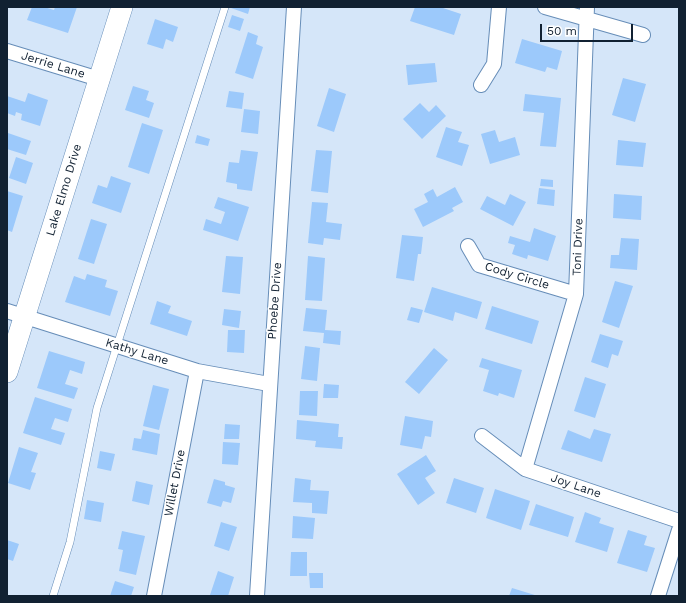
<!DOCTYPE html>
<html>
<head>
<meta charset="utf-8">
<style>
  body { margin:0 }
  #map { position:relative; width:686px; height:603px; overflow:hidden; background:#d5e6f9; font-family:"Work Sans",sans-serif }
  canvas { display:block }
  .frame { position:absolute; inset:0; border:8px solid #112132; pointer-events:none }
  .scale { position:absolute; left:540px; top:24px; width:93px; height:18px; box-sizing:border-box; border:2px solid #112132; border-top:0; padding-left:5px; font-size:12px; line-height:14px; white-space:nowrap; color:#112132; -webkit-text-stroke:3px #fff; paint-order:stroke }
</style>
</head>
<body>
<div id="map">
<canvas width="686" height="603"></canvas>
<div class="frame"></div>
<div class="scale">50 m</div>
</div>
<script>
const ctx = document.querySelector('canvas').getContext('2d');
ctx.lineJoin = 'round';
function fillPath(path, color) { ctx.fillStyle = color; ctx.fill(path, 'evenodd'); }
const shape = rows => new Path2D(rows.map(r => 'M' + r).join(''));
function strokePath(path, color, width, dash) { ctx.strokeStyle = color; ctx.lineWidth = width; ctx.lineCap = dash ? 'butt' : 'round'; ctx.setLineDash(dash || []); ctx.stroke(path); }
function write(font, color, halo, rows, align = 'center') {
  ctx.font = font + ' "Work Sans",sans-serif'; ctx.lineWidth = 3; ctx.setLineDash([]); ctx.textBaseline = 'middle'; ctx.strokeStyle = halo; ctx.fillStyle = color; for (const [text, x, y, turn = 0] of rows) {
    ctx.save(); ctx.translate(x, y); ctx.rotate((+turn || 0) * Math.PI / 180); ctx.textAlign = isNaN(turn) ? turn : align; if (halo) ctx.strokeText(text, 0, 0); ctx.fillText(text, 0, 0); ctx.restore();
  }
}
fillPath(shape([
  [32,7,44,7,54,10,55,7,77,7,68,33,27,20],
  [232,7,250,7,248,14,231,8],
  [415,7,440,7,461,14,454,35,410,21],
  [232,15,244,19,240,31,228,27],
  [155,19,178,27,173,42,166,39,163,49,147,44],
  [248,32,258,36,256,44,263,47,253,79,235,73],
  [522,39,562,51,557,70,547,67,545,72,515,63],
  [435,63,437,82,408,85,406,65],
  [623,78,646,84,635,122,612,115],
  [133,86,149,91,146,100,154,103,149,118,125,110],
  [329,88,346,94,334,132,317,126],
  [229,91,244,93,242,109,226,107],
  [28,93,48,100,40,126,21,120,22,114,16,112,15,116,7,113,7,96,25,102],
  [525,94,561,98,556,147,540,146,544,113,523,111],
  [420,103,429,112,436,105,446,116,422,139,403,119],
  [244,109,260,111,258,134,241,132],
  [142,123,163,130,149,174,128,167],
  [446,127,462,132,458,142,469,145,462,166,436,157],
  [495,130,499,142,515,137,520,155,490,164,481,134],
  [8,133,31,141,26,155,7,149],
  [197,135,210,139,208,146,195,143],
  [618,140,646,143,643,167,616,165],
  [241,150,258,152,252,191,237,189,237,184,226,182,229,162,239,163],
  [316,150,332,151,328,193,311,191],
  [16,157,33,163,26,184,9,178],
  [111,176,131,183,121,213,92,203,98,185,107,188],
  [541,179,553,180,553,187,540,186],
  [455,187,463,202,452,208,454,211,423,227,414,209,428,202,424,194,433,189,437,197],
  [539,188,555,190,554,206,537,204],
  [7,191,23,196,12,232,7,230],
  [510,194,526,202,513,226,480,209,487,196,505,205],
  [614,194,642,196,641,220,613,218],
  [218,197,249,207,238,241,203,230,206,219,221,224,225,212,214,208],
  [312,202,328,203,326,222,342,224,340,240,324,238,323,245,308,243],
  [91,219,107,224,94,264,78,259],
  [534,228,556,236,548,261,528,255,527,259,512,254,515,245,508,243,510,236,530,242],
  [402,235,423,237,421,254,418,254,414,281,396,278],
  [621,238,639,239,637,270,610,268,611,255,619,255],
  [226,256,243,257,240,294,222,292],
  [308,256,325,258,322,301,305,300],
  [87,274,107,280,105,287,118,291,110,316,65,302,74,276,85,280],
  [615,281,633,286,619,328,602,322],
  [432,287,482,302,477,319,455,312,453,321,424,312],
  [157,301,171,306,168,313,192,321,187,336,150,324],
  [492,306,539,321,532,344,485,329],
  [411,307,423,310,419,323,407,320],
  [306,308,327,310,325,330,341,331,340,345,323,343,324,333,303,331],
  [224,309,241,311,239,328,222,325],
  [228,330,245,330,244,353,227,352],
  [600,334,623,341,618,356,612,354,608,368,591,362],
  [305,346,320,348,317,381,301,379],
  [434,348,448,360,419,394,405,382],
  [49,351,85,362,82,374,70,370,65,384,78,388,74,399,37,388],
  [482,358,522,370,514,398,499,393,498,396,483,391,489,370,479,367],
  [585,377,606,384,595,418,574,411],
  [324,384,339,385,338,398,323,398],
  [153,385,169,389,159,430,143,426],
  [300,391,318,391,317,416,299,415],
  [35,397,72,409,68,422,55,418,51,429,65,433,61,445,23,433],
  [405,416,433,421,431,437,425,436,422,449,400,445],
  [297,420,339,424,338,437,343,437,342,449,315,447,316,441,296,439],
  [225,424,240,425,239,439,224,439],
  [594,429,611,434,602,462,561,449,568,430,590,439],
  [143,430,160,434,157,455,132,450,134,438,141,439],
  [223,442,240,443,238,465,222,464],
  [19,447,38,453,31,472,36,473,30,490,8,483],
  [100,451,115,454,111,471,97,468],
  [426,455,436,471,425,478,435,493,418,505,397,474],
  [295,478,311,480,310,490,329,491,327,514,312,513,312,503,293,502],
  [454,478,484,488,476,513,446,503],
  [214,479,225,482,225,485,235,488,231,503,223,501,221,507,207,503],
  [136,481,153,485,149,505,132,501],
  [495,489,530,501,521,530,486,518],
  [87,500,104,503,101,522,84,519],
  [536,504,574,517,568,537,529,525],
  [585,512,601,518,599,523,614,528,607,552,575,542],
  [293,516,315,518,313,539,292,538],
  [221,522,237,527,229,551,214,546],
  [628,530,647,536,644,545,655,548,647,572,617,563],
  [122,531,145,536,136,575,119,571,123,550,118,549],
  [7,540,19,544,13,561,7,559],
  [291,552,307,552,307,576,290,576],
  [218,571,234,577,228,596,210,595],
  [309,573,323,573,323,588,310,588],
  [115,581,134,587,131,596,110,596],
  [512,588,538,596,509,596]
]), '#9cc9fb');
const lane = shape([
  [53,596,70,542,97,408,225,7]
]);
const street = shape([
  [545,7,643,35],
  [7,51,99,79],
  [481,85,494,64,499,7],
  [468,246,479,265,576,294],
  [7,311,197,371,269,384],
  [482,436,525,469,679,521],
  [525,469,576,294,587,7],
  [154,596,197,371],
  [257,596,294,7],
  [658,596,679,530]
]);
const secondary = shape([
  [7,372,122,7]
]);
strokePath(lane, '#668db8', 8);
strokePath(street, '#668db8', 16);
strokePath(secondary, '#668db8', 22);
strokePath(lane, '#fff', 7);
strokePath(street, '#fff', 14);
strokePath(secondary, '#fff', 21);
write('12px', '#112132', '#fff', [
  ["Jerrie Lane",53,65,17],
  ["Lake Elmo Drive",64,190,-73],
  ["Toni Drive",578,247,-88],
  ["Cody Circle",517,276,17],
  ["Phoebe Drive",275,301,-86],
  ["Kathy Lane",137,352,17],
  ["Willet Drive",175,483,-79],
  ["Joy Lane",576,486,19]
]);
</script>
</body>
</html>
